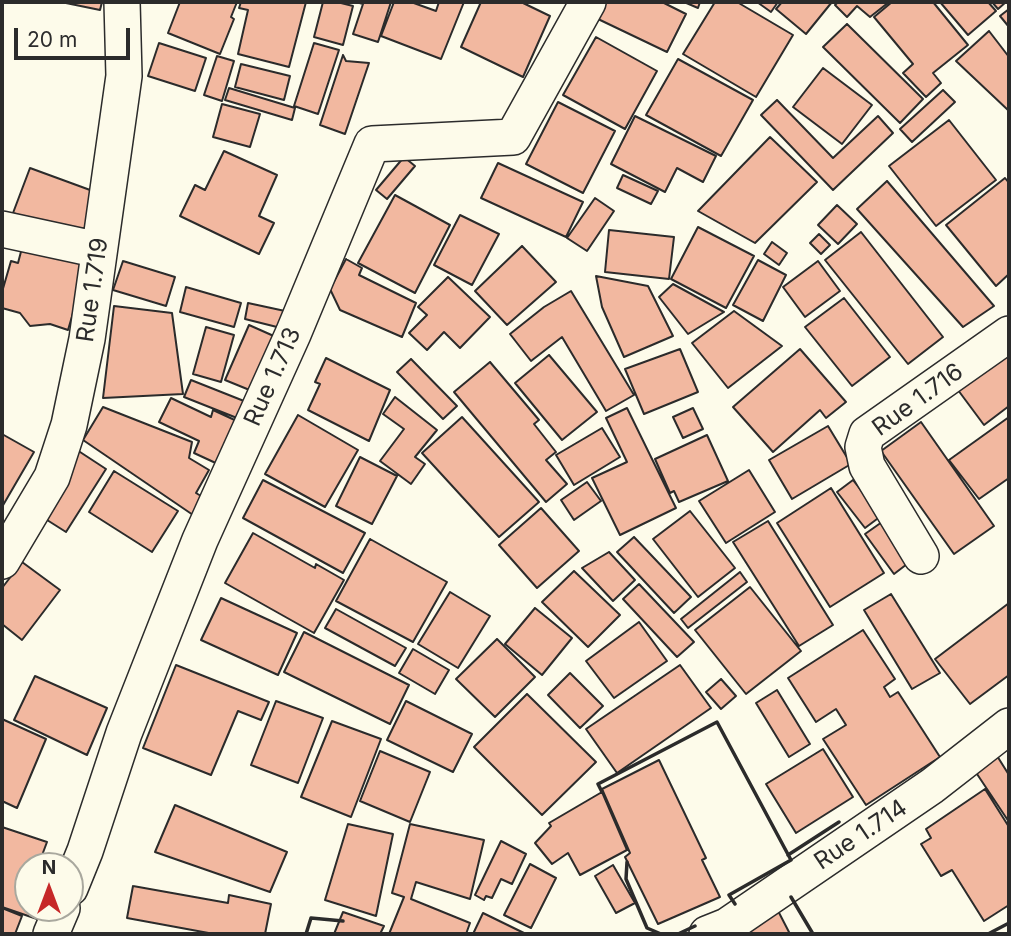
<!DOCTYPE html>
<html>
<head>
<meta charset="utf-8">
<style>
  body { margin:0 }
  #map { position:relative; width:1011px; height:936px; overflow:hidden; background:#fdfbea; font-family:Inter,sans-serif }
  canvas { display:block }
  .frame { position:absolute; inset:0; border:4px solid #2b2b2b; pointer-events:none }
  .north { position:absolute; left:14px; top:852px; width:70px; height:70px; box-sizing:border-box; background:#fdfbea; border:2px solid #a9a89e; border-radius:50%; rotate:0deg; font-size:19px; font-weight:700; line-height:28px; text-align:center; color:#2b2b2b }
  .north::after { content:''; display:block; margin:auto; width:24px; height:32px; background:#c62828; clip-path:polygon(50% 0,100% 100%,50% 72%,0 100%) }
  .scale { position:absolute; left:14px; top:28px; width:116px; height:32px; box-sizing:border-box; border:4px solid #2b2b2b; border-top:0; padding-left:9px; font-size:21px; line-height:24px; white-space:nowrap; color:#2b2b2b; -webkit-text-stroke:5px #fdfbea; paint-order:stroke }
</style>
</head>
<body>
<div id="map">
<canvas width="1011" height="936"></canvas>
<div class="frame"></div>
<div class="north">N</div>
<div class="scale">20 m</div>
</div>
<script>
const ctx = document.querySelector('canvas').getContext('2d');
ctx.lineJoin = 'round';
function fillPath(path, color) { ctx.fillStyle = color; ctx.fill(path, 'evenodd'); }
const shape = rows => new Path2D(rows.map(r => 'M' + r).join(''));
function strokePath(path, color, width, dash) { ctx.strokeStyle = color; ctx.lineWidth = width; ctx.lineCap = dash ? 'butt' : 'round'; ctx.setLineDash(dash || []); ctx.stroke(path); }
function write(font, color, halo, rows, align = 'center') {
  ctx.font = font + ' Inter,sans-serif'; ctx.lineWidth = 5; ctx.setLineDash([]); ctx.textBaseline = 'middle'; ctx.strokeStyle = halo; ctx.fillStyle = color; for (const [text, x, y, turn = 0] of rows) {
    ctx.save(); ctx.translate(x, y); ctx.rotate((+turn || 0) * Math.PI / 180); ctx.textAlign = isNaN(turn) ? turn : align; if (halo) ctx.strokeText(text, 0, 0); ctx.fillText(text, 0, 0); ctx.restore();
  }
}
const building = shape([
  [61,2,102,2,100,10,61,2],
  [180,2,237,2,231,17,234,19,220,54,168,33,180,2],
  [241,2,306,2,289,67,238,54,248,10,239,8,241,2],
  [323,2,337,2,353,6,343,45,314,37,323,2],
  [356,2,391,2,378,42,353,34,363,4,356,2],
  [394,2,411,2,436,11,439,2,464,2,441,59,381,36,394,2],
  [481,2,521,2,550,16,523,77,461,47,481,2],
  [606,2,662,2,686,14,667,52,598,19,606,2],
  [684,2,700,2,698,8,684,2],
  [715,2,737,2,793,35,756,97,683,54,715,2],
  [757,2,778,2,771,12,757,2],
  [782,2,832,2,806,34,776,9,782,2],
  [838,2,889,2,870,17,857,6,847,17,835,5,838,2],
  [892,2,933,2,968,45,933,73,941,83,926,97,903,73,913,64,874,17,892,2],
  [940,2,988,2,996,11,968,35,940,2],
  [992,2,1006,2,998,9,992,2],
  [1009,9,1009,27,1000,16,1009,9],
  [847,24,923,99,900,123,823,47,847,24],
  [989,31,1009,57,1009,111,956,61,989,31],
  [596,37,657,71,625,129,563,95,596,37],
  [159,43,206,58,195,91,148,76,159,43],
  [314,43,339,50,318,114,294,106,314,43],
  [343,55,346,61,369,63,345,134,320,125,343,55],
  [217,56,234,61,222,101,204,95,217,56],
  [678,59,753,100,721,156,646,115,678,59],
  [241,64,290,76,284,100,235,87,241,64],
  [823,68,872,105,842,144,793,107,823,68],
  [229,88,295,108,292,120,225,100,229,88],
  [943,90,955,102,912,142,900,129,943,90],
  [777,100,833,158,878,116,893,133,833,190,761,115,777,100],
  [558,102,615,131,583,193,526,164,558,102],
  [222,104,260,114,250,147,213,137,222,104],
  [635,116,716,156,703,182,677,168,665,192,611,164,635,116],
  [949,120,996,180,936,226,889,166,949,120],
  [770,137,817,182,755,243,698,211,770,137],
  [224,151,277,175,259,216,274,223,259,254,180,216,195,185,205,190,224,151],
  [404,157,415,166,387,199,376,190,404,157],
  [498,163,583,202,566,237,481,198,498,163],
  [30,168,101,194,85,239,13,213,30,168],
  [623,175,658,191,651,204,617,188,623,175],
  [1005,178,1009,183,1009,274,996,286,946,225,1005,178],
  [887,181,994,306,963,327,857,209,887,181],
  [395,195,450,225,415,293,358,263,395,195],
  [595,198,614,211,587,251,567,238,595,198],
  [837,205,857,224,838,244,818,225,837,205],
  [460,215,499,234,472,285,434,265,460,215],
  [698,227,754,256,726,308,671,279,698,227],
  [609,230,674,237,669,279,605,272,609,230],
  [861,232,943,337,908,364,825,260,861,232],
  [819,234,830,245,821,254,810,243,819,234],
  [772,242,787,253,779,265,764,254,772,242],
  [23,244,87,266,68,330,50,324,30,326,20,313,2,308,2,292,11,261,18,263,23,244],
  [522,246,556,282,507,325,475,291,522,246],
  [346,259,362,268,359,275,416,303,402,337,340,310,330,289,346,259],
  [758,260,786,275,763,321,733,305,758,260],
  [123,261,175,277,166,306,113,290,123,261],
  [818,261,840,291,805,317,783,287,818,261],
  [596,276,648,286,673,336,624,357,602,307,596,276],
  [448,277,490,317,460,348,444,332,427,350,409,333,427,315,418,307,448,277],
  [673,284,724,312,688,334,659,297,673,284],
  [186,287,241,303,234,327,180,312,186,287],
  [571,291,634,395,606,411,562,337,531,361,510,334,544,307,571,291],
  [844,298,890,357,852,386,805,327,844,298],
  [248,303,285,311,281,328,245,319,248,303],
  [114,306,172,313,183,394,103,398,114,306],
  [734,311,782,346,728,388,692,343,734,311],
  [249,325,276,337,252,391,225,380,249,325],
  [206,327,234,335,221,382,193,374,206,327],
  [1009,344,1009,406,984,425,955,386,1009,344],
  [680,349,698,392,644,414,625,369,680,349],
  [800,349,846,402,826,418,820,410,773,452,733,407,800,349],
  [549,355,597,412,562,440,515,383,549,355],
  [326,358,390,390,369,441,308,410,320,384,315,382,326,358],
  [411,359,457,406,443,419,397,372,411,359],
  [490,362,539,420,534,424,556,452,546,460,567,484,546,502,454,392,490,362],
  [191,380,249,403,242,420,184,397,191,380],
  [395,397,437,430,415,457,425,464,411,484,380,461,404,429,383,414,395,397],
  [171,398,211,417,213,410,239,422,220,465,194,453,199,441,159,422,171,398],
  [103,407,192,442,189,458,209,470,196,493,206,499,196,517,83,440,103,407],
  [627,408,676,508,620,535,592,478,627,462,606,418,627,408],
  [693,408,703,429,683,438,673,417,693,408],
  [298,415,358,450,325,507,265,474,298,415],
  [462,417,539,502,499,537,422,453,462,417],
  [1009,417,1009,478,979,499,949,460,1009,417],
  [921,422,994,526,954,554,881,451,921,422],
  [828,426,851,464,792,499,769,460,828,426],
  [602,428,620,457,574,485,556,455,602,428],
  [2,434,34,452,2,507,2,434],
  [707,435,728,481,679,502,674,491,670,493,655,459,707,435],
  [77,450,106,469,66,532,36,513,77,450],
  [360,457,397,476,372,524,336,506,360,457],
  [749,470,775,512,726,543,699,501,749,470],
  [114,471,178,511,152,552,89,512,114,471],
  [263,480,365,533,343,573,243,518,263,480],
  [853,480,881,516,865,528,837,492,853,480],
  [587,482,601,501,574,520,561,500,587,482],
  [831,488,884,573,830,607,777,523,831,488],
  [541,508,579,551,537,588,499,545,541,508],
  [690,511,735,568,698,597,653,539,690,511],
  [768,521,833,625,799,646,733,542,768,521],
  [882,522,911,561,894,574,865,534,882,522],
  [253,533,315,568,316,564,344,580,314,633,225,583,253,533],
  [634,537,691,597,674,613,617,552,634,537],
  [370,539,447,582,413,642,336,601,370,539],
  [609,552,635,580,613,601,582,568,609,552],
  [22,562,60,590,22,640,2,624,2,588,22,562],
  [574,571,620,615,588,647,542,602,574,571],
  [740,572,747,582,688,628,681,619,740,572],
  [639,584,694,642,677,657,623,599,639,584],
  [750,587,801,651,746,694,695,630,750,587],
  [450,592,490,616,458,668,418,644,450,592],
  [891,594,940,673,912,689,864,610,891,594],
  [221,598,297,633,278,675,201,640,221,598],
  [1009,603,1009,675,970,704,935,659,1009,603],
  [535,608,572,638,542,675,505,644,535,608],
  [336,609,406,648,395,666,325,628,336,609],
  [639,622,667,661,614,698,586,661,639,622],
  [863,630,895,679,884,687,890,697,898,692,940,757,866,805,823,739,846,725,836,709,816,722,788,678,863,630],
  [304,632,409,685,390,724,284,672,304,632],
  [497,639,535,677,495,717,456,679,497,639],
  [413,649,449,670,435,694,399,673,413,649],
  [176,665,269,702,261,720,238,711,211,775,143,748,176,665],
  [680,665,711,708,617,773,586,729,680,665],
  [570,673,603,706,580,728,548,695,570,673],
  [35,676,107,708,87,755,14,720,35,676],
  [721,679,736,696,721,709,706,692,721,679],
  [777,690,810,744,789,757,756,703,777,690],
  [527,694,596,762,542,815,474,747,527,694],
  [276,701,323,718,298,783,251,765,276,701],
  [406,701,472,734,453,772,387,740,406,701],
  [2,719,46,739,17,808,2,801,2,719],
  [332,721,381,739,351,817,301,797,332,721],
  [823,749,853,797,796,833,766,784,823,749],
  [380,751,430,772,410,822,360,801,380,751],
  [994,751,1009,775,1009,822,973,768,994,751],
  [659,760,706,858,702,860,720,897,658,924,625,857,630,853,602,789,659,760],
  [985,789,1009,827,1009,905,984,921,952,870,941,876,921,844,931,838,926,829,985,789],
  [602,792,627,850,580,875,568,853,552,864,535,843,551,826,549,823,602,792],
  [175,805,287,852,270,892,155,852,175,805],
  [348,824,393,834,376,916,325,900,348,824],
  [410,824,484,840,470,899,416,882,411,899,470,923,466,934,389,934,404,897,392,893,410,824],
  [2,827,47,842,38,866,26,864,23,873,28,875,28,908,41,909,37,919,2,907,2,827],
  [501,841,526,854,512,884,501,879,492,898,486,896,484,900,475,895,501,841],
  [530,864,556,878,531,928,504,915,530,864],
  [613,865,635,903,616,913,595,876,613,865],
  [133,886,228,903,229,895,271,904,265,934,214,934,127,918,133,886],
  [775,905,790,934,740,934,775,905],
  [2,908,22,916,15,934,2,934,2,908],
  [343,912,384,926,380,934,334,934,343,912],
  [483,913,526,934,473,934,483,913]
]);
fillPath(building, '#f2b8a0');
strokePath(building, '#2b2b2b', 2);
const minor = shape([
  [2,229,99,250],
  [921,556,867,466,863,447,867,434,1009,334],
  [2,561,52,477,69,425,87,339,124,76,122,2],
  [70,888,85,851,124,733,200,540,293,334,372,144,513,137,588,2],
  [51,934,62,908],
  [707,934,727,926,932,786,1009,726]
]);
strokePath(minor, '#2b2b2b', 38);
strokePath(minor, '#fdfbea', 35);
strokePath(shape([
  [602,792,598,784,717,722,791,860,729,895,735,904],
  [788,855,839,822],
  [627,862,626,879,647,928,661,934],
  [791,897,813,934],
  [306,934,311,918,343,921],
  [678,934,695,926],
  [988,934,1009,923]
]), '#2b2b2b', 3.5);
write('24px', '#2b2b2b', '#fdfbea', [
  ["Rue 1.719",93,290,-82],
  ["Rue 1.713",273,377,-66],
  ["Rue 1.716",918,400,-36],
  ["Rue 1.714",861,835,-34]
]);
</script>
</body>
</html>
